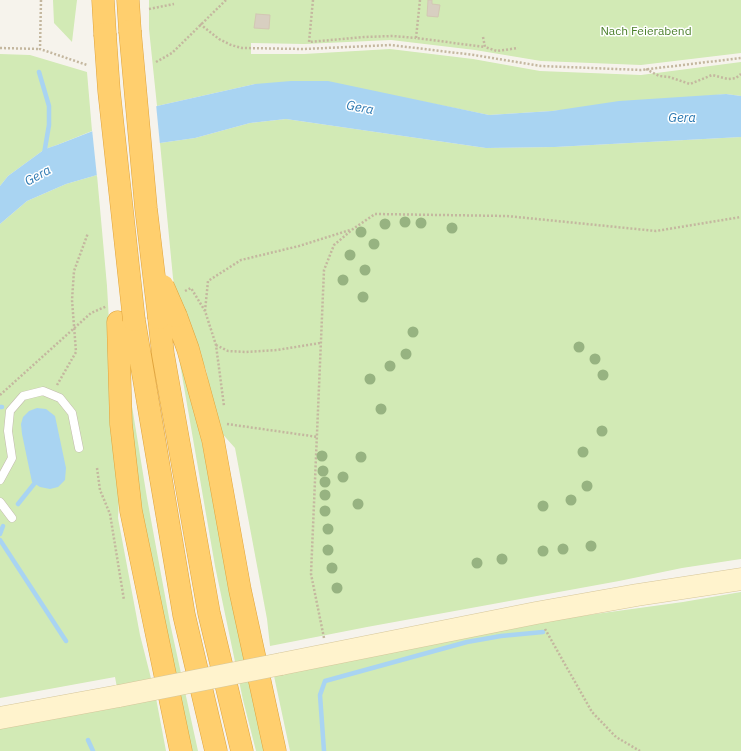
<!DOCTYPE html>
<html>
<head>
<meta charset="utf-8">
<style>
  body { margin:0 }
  canvas { display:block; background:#f6f3ec }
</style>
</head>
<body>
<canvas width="741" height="751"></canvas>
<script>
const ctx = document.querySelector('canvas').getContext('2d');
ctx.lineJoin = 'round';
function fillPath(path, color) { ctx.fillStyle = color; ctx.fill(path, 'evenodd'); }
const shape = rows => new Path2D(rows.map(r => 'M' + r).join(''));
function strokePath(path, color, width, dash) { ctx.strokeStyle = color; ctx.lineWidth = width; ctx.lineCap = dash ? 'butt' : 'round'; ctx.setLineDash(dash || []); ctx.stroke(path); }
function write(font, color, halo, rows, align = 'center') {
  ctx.font = font + ' "IBM Plex Sans",sans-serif'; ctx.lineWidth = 3; ctx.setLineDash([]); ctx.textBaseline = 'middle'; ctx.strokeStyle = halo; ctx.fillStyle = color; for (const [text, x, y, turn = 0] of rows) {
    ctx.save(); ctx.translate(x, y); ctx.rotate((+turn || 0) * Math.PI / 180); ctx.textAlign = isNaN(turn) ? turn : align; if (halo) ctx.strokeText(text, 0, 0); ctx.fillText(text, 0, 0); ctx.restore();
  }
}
fillPath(shape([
  [53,0,77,0,72,42,54,23],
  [149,0,741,0,741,53,641,65,541,61,475,50,391,40,304,44,251,43,251,54,304,54,390,49,473,59,540,71,641,75,741,62,741,96,726,94,552,111,489,115,415,100,255,84,157,106,149,29],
  [0,54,30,55,87,72,92,131,57,145,45,149,8,176,0,186],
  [286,119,486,148,555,147,741,137,741,559,682,568,619,581,367,627,270,646,267,619,235,448,218,429,206,370,193,338,181,316,173,278,160,143,195,138,250,123],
  [97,175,107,286,119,499,118,518,140,635,156,698,166,751,0,751,0,727,120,704,115,677,0,698,0,224,27,201,66,184],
  [179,358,181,358,191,390,267,751,256,751,243,700,215,566],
  [130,394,147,498,170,623,198,751,186,751,132,477],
  [741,592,741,751,290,751,274,676,530,623,683,602]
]), '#d2eab5');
fillPath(shape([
  [291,81,328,81,489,115,552,111,619,101,726,94,741,96,741,137,555,147,486,148,286,119,250,123,195,138,160,143,97,175,66,184,27,201,0,224,0,186,8,176,45,149,57,145,157,106,255,84],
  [37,408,46,409,55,416,66,468,65,480,58,487,50,489,40,487,32,482,22,434,21,424,23,417,29,411]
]), '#a9d4f2');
fillPath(shape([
  [156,104,160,145,97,177,92,129]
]), '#f6f3ec');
strokePath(shape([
  [39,72,49,106,49,125,44,154],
  [0,407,2,407],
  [18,504,34,484],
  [0,534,3,526],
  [0,540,66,641],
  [88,740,93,751],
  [324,751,320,695,325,681,467,642,501,636,543,632]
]), '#a9d4f2', 4.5);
const building = shape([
  [428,0,432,0,432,4,440,5,438,17,427,16,428,0],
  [256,14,270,15,269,29,254,28,256,14]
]);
fillPath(building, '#d8cfc1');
strokePath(building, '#d3c7b4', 1);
const lane = shape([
  [0,480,12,458,8,431,10,411,23,396,43,391,60,398,72,413,79,448],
  [0,502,12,518]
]);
const secondary = shape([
  [281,664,536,613,637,595,741,579],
  [0,718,119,696]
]);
const highway = shape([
  [103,0,105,34],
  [128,0,130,31],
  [176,316,188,349,213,440,240,590,275,751],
  [159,318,163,354,209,613,242,751],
  [134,320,184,615,216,751],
  [118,322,121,424,131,511,181,751]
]);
strokePath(lane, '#c2bbae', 9);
strokePath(secondary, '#d6c79b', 23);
strokePath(highway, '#e0a43c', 23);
strokePath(shape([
  [41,0,40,49,87,65],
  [313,0,309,42,364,37,393,36,416,38],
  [420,0,416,38,485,47],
  [149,9,174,4],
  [200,24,219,39,231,45,242,48,304,49,391,45,474,55,541,66,641,70,741,58],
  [483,37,485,47,497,51,518,48],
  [0,48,40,49],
  [156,62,172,53,226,0],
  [646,69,659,76,669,77,690,84,712,75,728,79,736,78,741,74],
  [185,291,191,288,205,311,216,345,224,406],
  [205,311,208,281,241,260,299,246,350,230],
  [216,345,228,351,246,352,277,350,320,343],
  [57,385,76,352,72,300,74,271,88,233],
  [0,395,91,313,107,306],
  [227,424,318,437],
  [97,468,100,490,110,514,124,600],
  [545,629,592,712,616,737,640,751],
  [324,638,311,574,324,270,334,245,353,229,375,214,507,216,656,231,741,217]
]), '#c4b79f', 2.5, [2, 2]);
strokePath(lane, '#fff', 8);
strokePath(secondary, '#fff3cd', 22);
strokePath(highway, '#ffcf6e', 22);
const secondaryBridge = shape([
  [119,696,281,664]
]);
const highwayBridge = shape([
  [130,31,146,208,159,318],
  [105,34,109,91,134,320],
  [163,286,176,316]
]);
strokePath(secondaryBridge, '#d6c79b', 23, []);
strokePath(highwayBridge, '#e0a43c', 23, []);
strokePath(secondaryBridge, '#fff3cd', 22);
strokePath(highwayBridge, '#ffcf6e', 22);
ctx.fillStyle = '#97b381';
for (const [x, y] of [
  [405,222],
  [421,223],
  [385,224],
  [452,228],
  [361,232],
  [374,244],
  [350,255],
  [365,270],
  [343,280],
  [363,297],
  [413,332],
  [579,347],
  [406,354],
  [595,359],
  [390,366],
  [603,375],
  [370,379],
  [381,409],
  [602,431],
  [583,452],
  [322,456],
  [361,457],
  [323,471],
  [343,477],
  [325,482],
  [587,486],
  [325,495],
  [571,500],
  [358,504],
  [543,506],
  [325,511],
  [328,529],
  [591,546],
  [563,549],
  [328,550],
  [543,551],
  [502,559],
  [477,563],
  [332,568],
  [337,588]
]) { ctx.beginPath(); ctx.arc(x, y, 5.5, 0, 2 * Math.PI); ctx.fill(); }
write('12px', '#4a7f2a', '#fff', [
  ["Nach Feierabend",646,32]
]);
write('italic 13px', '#2e7ab2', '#fff', [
  ["Gera",360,108,11],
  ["Gera",682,118],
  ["Gera",38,176,-29]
]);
</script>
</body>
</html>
